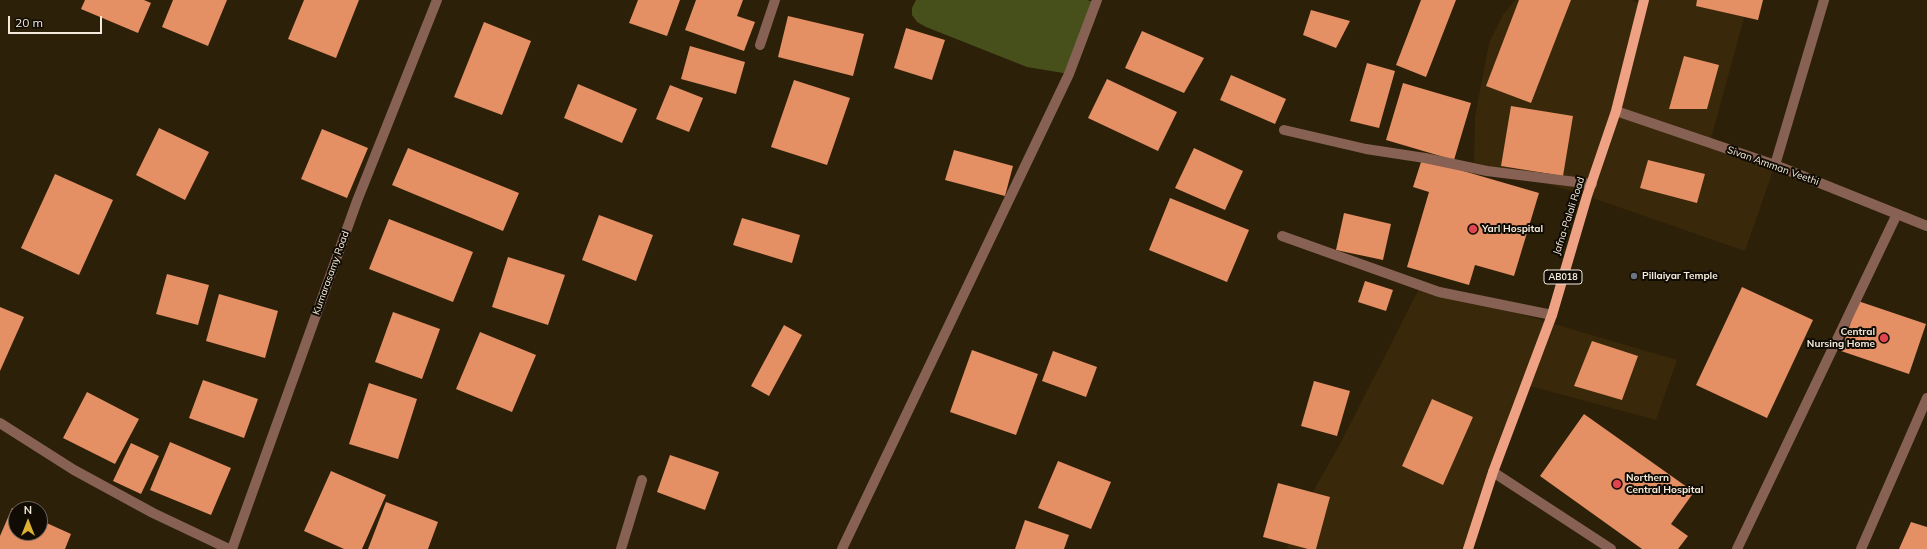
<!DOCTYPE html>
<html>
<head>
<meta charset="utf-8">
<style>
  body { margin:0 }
  #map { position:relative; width:1927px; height:549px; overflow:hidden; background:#2d2008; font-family:Mulish,sans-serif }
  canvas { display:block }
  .north { position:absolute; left:8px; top:501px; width:40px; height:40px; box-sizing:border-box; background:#100b03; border:1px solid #6b645a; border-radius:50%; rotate:0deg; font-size:11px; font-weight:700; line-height:16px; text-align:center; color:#f3eadc }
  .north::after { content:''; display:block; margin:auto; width:14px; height:18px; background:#ddb133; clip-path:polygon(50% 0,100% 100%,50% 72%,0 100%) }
  .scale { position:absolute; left:8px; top:16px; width:94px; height:18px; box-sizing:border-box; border:2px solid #f3eadc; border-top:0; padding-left:5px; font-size:12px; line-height:14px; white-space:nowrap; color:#f3eadc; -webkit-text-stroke:3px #100b03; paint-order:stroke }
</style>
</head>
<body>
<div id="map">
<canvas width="1927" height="549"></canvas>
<div class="north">N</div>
<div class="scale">20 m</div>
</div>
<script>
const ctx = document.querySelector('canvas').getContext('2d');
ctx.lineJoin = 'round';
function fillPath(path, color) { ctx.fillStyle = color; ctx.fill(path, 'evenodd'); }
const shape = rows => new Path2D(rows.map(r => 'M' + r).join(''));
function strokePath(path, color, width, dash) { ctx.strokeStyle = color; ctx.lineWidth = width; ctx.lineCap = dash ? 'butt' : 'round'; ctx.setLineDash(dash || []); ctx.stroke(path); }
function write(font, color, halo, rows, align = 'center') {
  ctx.font = font + ' Mulish,sans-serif'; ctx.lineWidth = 4; ctx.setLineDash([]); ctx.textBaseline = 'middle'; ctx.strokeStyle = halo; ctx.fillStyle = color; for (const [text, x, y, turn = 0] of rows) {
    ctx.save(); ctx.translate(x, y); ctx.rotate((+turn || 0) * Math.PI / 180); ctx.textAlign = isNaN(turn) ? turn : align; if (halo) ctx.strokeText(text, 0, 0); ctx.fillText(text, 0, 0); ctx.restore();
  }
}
fillPath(shape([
  [1515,0,1631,0,1642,5,1644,0,1749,0,1710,142,1775,165,1745,251,1587,196,1474,162,1475,117,1489,43,1503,15],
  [1421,285,1677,360,1656,420,1526,385,1498,475,1472,549,1287,549,1292,529,1340,444]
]), '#392809');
fillPath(shape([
  [916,0,1087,0,1096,3,1069,74,1027,67,926,27,917,22,912,15,912,8]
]), '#47501a');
fillPath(shape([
  [85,0,144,0,151,3,138,33,81,9],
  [173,0,227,0,208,46,162,27],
  [304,0,359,0,336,58,288,39],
  [638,0,680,0,667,36,629,23],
  [696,0,743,0,737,16,755,22,744,51,685,30],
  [1421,0,1456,0,1426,77,1396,65],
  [1519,0,1571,0,1531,103,1486,86],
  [1697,0,1763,0,1758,20,1696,6],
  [1311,10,1350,21,1336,48,1303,35],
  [788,16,864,34,853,76,778,57],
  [484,22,531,41,502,115,454,97],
  [906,28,945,40,932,80,894,68],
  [1142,31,1204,58,1184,93,1125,68],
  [690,46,745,62,736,94,681,79],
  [1684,56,1719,65,1707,109,1669,109],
  [1367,63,1395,71,1379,128,1350,121],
  [1231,75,1286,99,1275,124,1220,100],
  [1107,79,1177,112,1158,151,1088,118],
  [794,80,850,98,827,165,771,147],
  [1403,83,1471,103,1454,160,1386,140],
  [578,84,637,109,622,143,564,118],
  [670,85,703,98,689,132,656,119],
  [1511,106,1573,116,1563,176,1501,166],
  [159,128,209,152,185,200,136,175],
  [322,129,368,148,347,198,301,179],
  [408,148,519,193,503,231,392,185],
  [1194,148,1243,171,1225,210,1175,188],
  [954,150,1013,166,1005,196,945,180],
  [1422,159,1539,193,1514,276,1475,265,1469,285,1407,267,1429,192,1413,187],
  [1648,160,1705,174,1697,203,1640,188],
  [55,174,113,200,79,275,21,248],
  [1170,198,1249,230,1227,282,1149,250],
  [1344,213,1391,224,1383,260,1336,250],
  [599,215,653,235,636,281,582,260],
  [742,218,800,235,792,263,733,245],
  [389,219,473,252,453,302,369,269],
  [508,257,565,275,548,325,492,307],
  [167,274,209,285,198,325,156,314],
  [1365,281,1393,290,1386,311,1358,302],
  [1742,287,1813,320,1767,418,1696,385],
  [219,294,278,311,265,358,206,341],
  [1858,301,1926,324,1909,374,1841,351],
  [0,307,24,317,0,371],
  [393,312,440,329,422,379,375,362],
  [784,325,802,335,769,396,751,386],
  [480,332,536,355,512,412,456,389],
  [1592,341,1638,356,1622,400,1574,386],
  [972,350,1038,374,1016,435,950,412],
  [1053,351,1097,367,1086,397,1042,381],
  [203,380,258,399,244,438,189,418],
  [1314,381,1350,391,1337,436,1301,426],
  [369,383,417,399,398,459,349,444],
  [87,392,139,419,115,464,63,438],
  [1432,399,1473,417,1443,485,1402,466],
  [1584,414,1694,492,1671,524,1688,536,1678,549,1642,549,1540,476],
  [170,442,231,468,211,515,150,490],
  [131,443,159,456,141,494,113,481],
  [670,455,719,472,705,510,657,492],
  [1058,461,1111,482,1091,529,1038,508],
  [331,471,386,495,362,549,344,549,304,531],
  [1278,483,1330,497,1316,549,1308,549,1263,537],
  [386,502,438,522,428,549,368,549],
  [12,508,16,510,16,533,40,533,40,520,71,534,65,549,0,549,0,536],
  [1025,520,1069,535,1064,549,1015,549],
  [1911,522,1927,527,1927,549,1899,549]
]), '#e48f64');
strokePath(shape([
  [760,45,775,0],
  [1616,111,1775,165,1927,226],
  [1284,130,1366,149,1425,158,1487,171,1592,184],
  [1775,165,1824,0],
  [1282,236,1439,292,1552,315],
  [0,423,74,470,153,513,229,549],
  [1493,472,1611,549],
  [232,549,357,201,437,0],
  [621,549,642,480],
  [842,549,1069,74,1097,0],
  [1737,549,1897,214],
  [1861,549,1927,398]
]), '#876254', 10);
strokePath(shape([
  [1468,549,1493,472,1552,315,1587,196,1616,111,1644,0]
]), '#efa283', 10);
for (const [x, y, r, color] of [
  [1473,229,5,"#e0444e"],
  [1634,276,4,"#6b7280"],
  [1884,338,5,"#e0444e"],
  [1617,484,5,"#e0444e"]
]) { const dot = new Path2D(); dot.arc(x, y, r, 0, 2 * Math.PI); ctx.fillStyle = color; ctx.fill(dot); strokePath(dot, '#100b03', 1.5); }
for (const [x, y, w] of [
  [1563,277,38]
]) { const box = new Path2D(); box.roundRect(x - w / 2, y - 7, w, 14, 3); ctx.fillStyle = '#100b03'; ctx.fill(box); strokePath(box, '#f3eadc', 1); }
write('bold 9px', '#f3eadc', null, [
  ["AB018",1563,277]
]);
write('10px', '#f3eadc', '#100b03', [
  ["Sivan Amman Veethi",1773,166,20],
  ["Jafna-Palali Road",1569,216,-72],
  ["Kumarasamy Road",331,273,-70]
]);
write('bold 10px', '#f3eadc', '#100b03', [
  ["Yarl Hospital",1482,229],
  ["Pillaiyar Temple",1642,276],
  ["Central",1875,332,"right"],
  ["Nursing Home",1875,344,"right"],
  ["Northern",1626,478],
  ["Central Hospital",1626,490]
], 'left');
</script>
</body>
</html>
